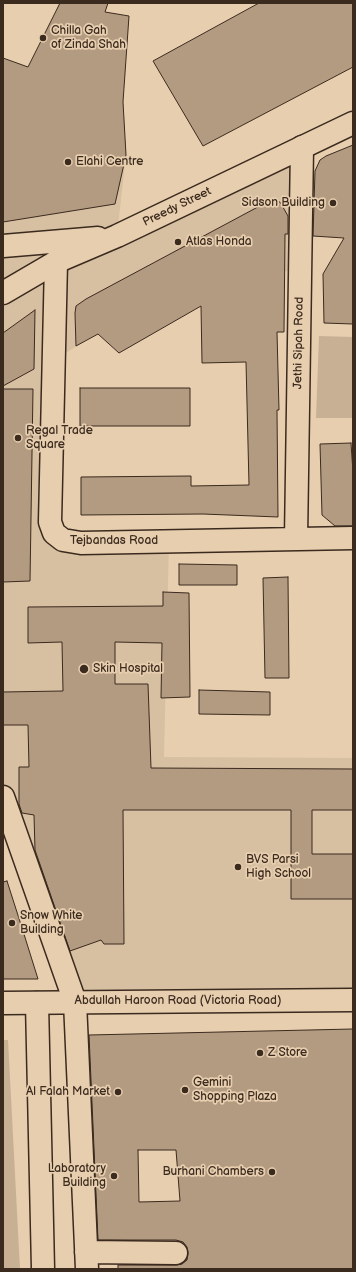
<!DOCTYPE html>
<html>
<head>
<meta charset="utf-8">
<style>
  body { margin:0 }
  #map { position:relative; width:356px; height:1272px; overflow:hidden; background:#e7ceaf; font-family:"Balsamiq Sans",sans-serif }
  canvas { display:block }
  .frame { position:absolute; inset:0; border:4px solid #3b2a1e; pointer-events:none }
</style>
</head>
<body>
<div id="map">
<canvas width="356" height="1272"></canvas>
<div class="frame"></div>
</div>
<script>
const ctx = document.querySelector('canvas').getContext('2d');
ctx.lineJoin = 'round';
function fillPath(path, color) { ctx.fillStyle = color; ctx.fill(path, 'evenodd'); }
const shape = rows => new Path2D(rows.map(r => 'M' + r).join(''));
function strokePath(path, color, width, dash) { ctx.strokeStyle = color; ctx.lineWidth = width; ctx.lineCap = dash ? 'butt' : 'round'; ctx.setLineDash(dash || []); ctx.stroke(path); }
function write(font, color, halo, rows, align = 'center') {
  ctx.font = font + ' "Balsamiq Sans",sans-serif'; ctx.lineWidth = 3.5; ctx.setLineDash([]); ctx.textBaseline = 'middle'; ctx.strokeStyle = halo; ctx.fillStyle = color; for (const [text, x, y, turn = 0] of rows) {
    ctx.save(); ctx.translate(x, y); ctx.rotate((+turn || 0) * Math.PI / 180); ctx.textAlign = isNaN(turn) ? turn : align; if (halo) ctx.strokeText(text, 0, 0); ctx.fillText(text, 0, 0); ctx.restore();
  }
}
fillPath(shape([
  [123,93,126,155,117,235,302,147,300,270,192,276,54,360,54,533,169,541,164,757,353,758,353,1000,75,1002,3,797,3,124]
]), '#d7bfa2');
fillPath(shape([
  [319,336,353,337,353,418,316,418],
  [3,1040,8,1040,20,1269,3,1269]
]), '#c8b095');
const building = shape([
  [60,3,108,3,105,12,129,16,123,102,126,155,115,204,3,222,3,58,28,67,60,3],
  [259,3,353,3,353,67,203,146,153,61,259,3],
  [353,145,353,324,324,323,323,274,344,238,313,236,315,171,320,160,326,156,353,145],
  [269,201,280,202,288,216,288,234,285,234,284,332,277,332,279,410,277,410,278,517,203,514,81,515,81,477,191,476,191,486,249,485,246,362,202,363,201,306,119,353,98,334,76,346,75,313,76,306,86,299,269,201],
  [35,310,34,369,3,386,3,333,35,310],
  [80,388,190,388,190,426,80,426,80,388],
  [3,389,33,389,30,581,3,582,3,389],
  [351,443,353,472,353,526,335,526,322,515,320,444,351,443],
  [179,564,237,565,237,585,179,585,179,564],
  [288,577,289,678,265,678,263,578,288,577],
  [163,592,189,593,190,697,161,698,162,643,115,642,115,684,148,684,151,768,353,769,353,810,312,810,312,854,353,854,353,899,291,899,291,810,123,810,124,944,104,944,101,940,70,951,35,850,34,815,22,813,19,804,19,767,29,767,28,725,3,725,3,692,63,691,62,642,28,643,28,607,163,606,163,592],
  [199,690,270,692,270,715,199,714,199,690],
  [7,881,23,931,38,979,3,979,3,882,7,881],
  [353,1029,353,1269,118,1269,118,1265,176,1265,182,1264,187,1260,188,1253,187,1247,183,1242,176,1240,98,1240,89,1035,353,1029],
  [138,1150,176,1150,180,1201,139,1202,138,1150]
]);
fillPath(building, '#b39b82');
strokePath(building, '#3b2a1e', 1);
const minor = shape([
  [56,262,50,522,54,533,63,540,81,543,353,538],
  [296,538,302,147],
  [3,797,75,1002,87,1269],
  [37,1003,43,1269],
  [86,1252,176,1253]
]);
const major = shape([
  [3,246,98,238],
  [3,293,56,262,117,236,353,123],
  [3,1003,353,1000]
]);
strokePath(minor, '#3b2a1e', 25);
strokePath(major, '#3b2a1e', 25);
strokePath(minor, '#e7ceaf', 22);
strokePath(major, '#e7ceaf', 22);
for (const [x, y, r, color] of [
  [43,38,4,"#3b2a1e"],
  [68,162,4,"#3b2a1e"],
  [333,203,4,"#3b2a1e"],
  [178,242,4,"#3b2a1e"],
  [18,438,4,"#3b2a1e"],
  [84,669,5,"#3b2a1e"],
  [238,867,4,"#3b2a1e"],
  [12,923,4,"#3b2a1e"],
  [260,1053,4,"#3b2a1e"],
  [185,1090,4,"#3b2a1e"],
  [118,1092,4,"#3b2a1e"],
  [272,1172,4,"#3b2a1e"],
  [114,1176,4,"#3b2a1e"]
]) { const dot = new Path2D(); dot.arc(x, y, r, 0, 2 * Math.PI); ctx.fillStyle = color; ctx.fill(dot); strokePath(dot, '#e7ceaf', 1.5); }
write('12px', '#3b2a1e', '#e7ceaf', [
  ["Chilla Gah",51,31],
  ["of Zinda Shah",51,45],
  ["Elahi Centre",76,162],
  ["Sidson Building",325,203,"right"],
  ["Atlas Honda",186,242],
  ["Regal Trade",26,431],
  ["Square",26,445],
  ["Skin Hospital",93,669],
  ["BVS Parsi",246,860],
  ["High School",246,874],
  ["Snow White",20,916],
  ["Building",20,930],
  ["Z Store",268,1053],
  ["Gemini",193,1083],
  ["Shopping Plaza",193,1097],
  ["Al Falah Market",110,1092,"right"],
  ["Laboratory",106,1169,"right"],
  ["Building",106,1183,"right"],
  ["Burhani Chambers",264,1172,"right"]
], 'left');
write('12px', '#3b2a1e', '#e7ceaf', [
  ["Preedy Street",177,207,-26],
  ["Jethi Sipah Road",299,343,-89],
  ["Tejbandas Road",114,541],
  ["Abdullah Haroon Road (Victoria Road)",178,1001]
]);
</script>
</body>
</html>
